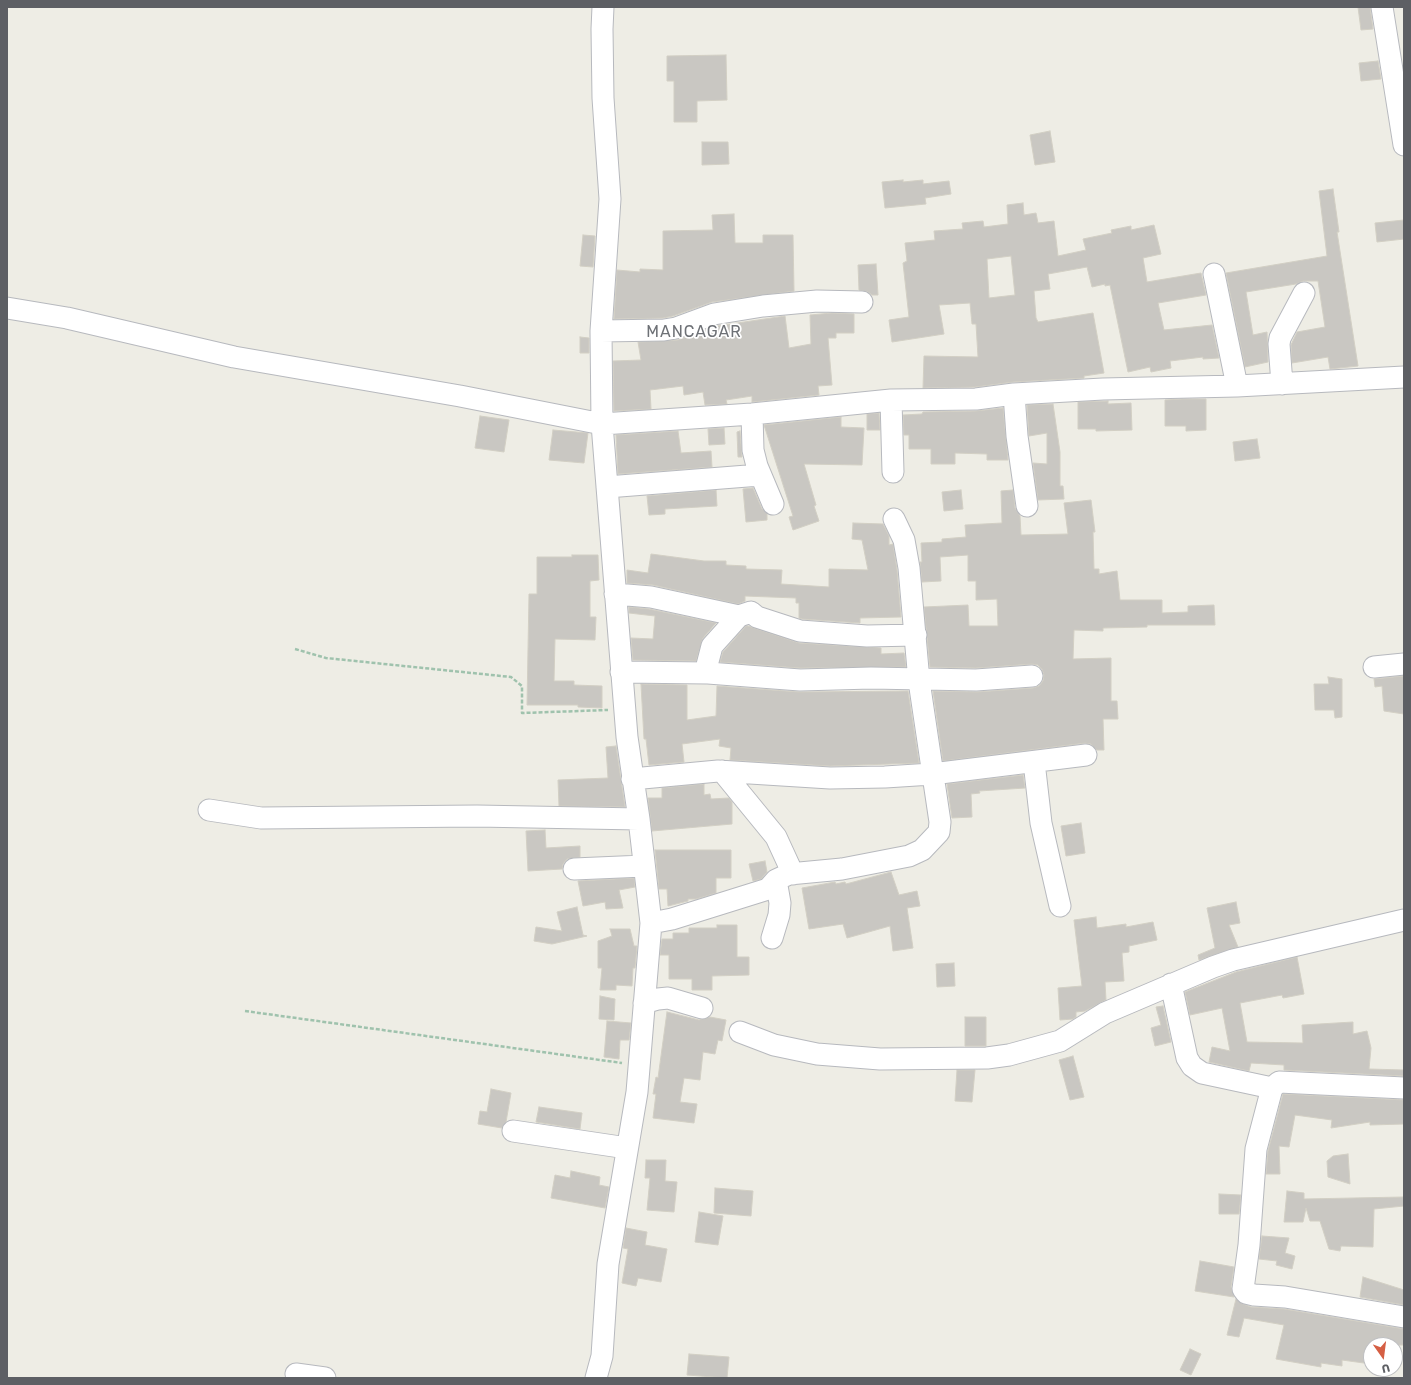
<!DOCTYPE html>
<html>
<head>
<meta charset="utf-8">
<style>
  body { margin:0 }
  #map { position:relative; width:1411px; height:1385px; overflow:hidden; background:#eeede5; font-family:Rubik,sans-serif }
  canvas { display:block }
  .frame { position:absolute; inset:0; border:8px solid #5d5f64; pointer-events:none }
  .north { position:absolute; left:1363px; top:1337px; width:40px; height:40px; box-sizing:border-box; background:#fff; border:1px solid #bebfc1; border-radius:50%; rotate:166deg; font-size:11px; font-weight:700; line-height:16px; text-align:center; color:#5d5f64 }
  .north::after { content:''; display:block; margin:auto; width:14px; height:18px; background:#d55f44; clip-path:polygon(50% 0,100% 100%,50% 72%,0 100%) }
</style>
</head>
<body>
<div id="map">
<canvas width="1411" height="1385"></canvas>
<div class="frame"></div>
<div class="north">U</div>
</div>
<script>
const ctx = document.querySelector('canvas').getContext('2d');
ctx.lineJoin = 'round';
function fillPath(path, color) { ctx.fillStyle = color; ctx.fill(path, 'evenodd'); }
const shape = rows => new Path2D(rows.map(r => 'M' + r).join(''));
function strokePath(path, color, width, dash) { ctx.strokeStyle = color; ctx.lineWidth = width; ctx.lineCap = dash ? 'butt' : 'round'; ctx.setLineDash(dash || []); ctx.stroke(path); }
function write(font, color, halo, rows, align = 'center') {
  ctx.font = font + ' Rubik,sans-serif'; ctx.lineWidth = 3.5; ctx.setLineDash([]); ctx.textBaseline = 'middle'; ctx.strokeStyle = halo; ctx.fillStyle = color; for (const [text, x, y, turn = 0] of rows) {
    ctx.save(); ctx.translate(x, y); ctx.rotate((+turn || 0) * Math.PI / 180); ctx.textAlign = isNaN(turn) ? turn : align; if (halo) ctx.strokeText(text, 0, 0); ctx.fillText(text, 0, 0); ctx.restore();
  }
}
const building = shape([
  [1358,7,1370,7,1373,29,1361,30,1358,7],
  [726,55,727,100,697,101,697,122,674,122,674,81,667,81,667,56,726,55],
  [1378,61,1381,79,1361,81,1359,63,1378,61],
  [1050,131,1055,162,1035,165,1030,135,1050,131],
  [702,142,728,142,729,164,702,165,702,142],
  [903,180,903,182,923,180,923,184,949,181,951,194,925,198,926,204,885,208,882,182,903,180],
  [1333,189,1339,232,1337,232,1358,366,1330,369,1328,357,1292,363,1291,345,1297,332,1325,327,1318,281,1303,281,1296,284,1246,292,1253,335,1267,332,1268,362,1245,367,1226,273,1327,256,1319,191,1333,189],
  [1023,203,1024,215,1036,213,1038,223,1054,221,1058,256,1086,250,1083,239,1112,233,1111,230,1131,226,1131,230,1154,225,1161,254,1143,258,1147,282,1201,273,1206,295,1158,303,1164,330,1212,325,1219,358,1203,359,1203,357,1170,361,1171,368,1151,372,1150,367,1128,372,1110,285,1105,286,1105,284,1092,287,1087,267,1048,274,1050,289,1034,291,1036,318,1038,322,1093,313,1104,373,1084,376,1084,378,1013,382,975,387,923,388,924,356,978,357,976,324,972,324,970,303,939,305,944,334,892,342,889,320,909,317,903,263,907,261,905,243,935,240,934,231,963,229,962,223,983,221,984,227,1008,224,1007,205,1023,203],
  [1011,256,1015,295,989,298,987,259,1011,256],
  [734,214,735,243,763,243,763,235,793,235,794,291,712,302,673,316,663,318,614,319,617,270,640,272,640,269,663,270,663,231,713,230,712,215,734,214],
  [1404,220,1404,239,1377,242,1375,223,1404,220],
  [583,235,595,236,593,267,580,266,583,235],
  [876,264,878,295,872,295,868,292,859,290,858,265,876,264],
  [832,313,854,314,854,333,836,333,836,338,828,338,832,385,818,386,819,395,752,402,752,396,726,400,727,404,705,405,703,392,684,395,683,386,650,390,651,409,614,411,613,361,641,360,638,342,678,340,717,326,785,316,789,348,811,344,810,315,832,313],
  [580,337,589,338,589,353,580,353,580,337],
  [1182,399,1206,399,1206,430,1186,431,1186,426,1165,426,1165,400,1182,399],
  [1108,401,1108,404,1131,403,1132,430,1096,431,1096,429,1078,429,1078,402,1108,401],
  [1053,404,1060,452,1060,486,1063,486,1064,499,1038,500,1033,463,1047,464,1047,433,1029,436,1027,405,1053,404],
  [1003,408,1008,460,987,460,987,454,955,453,955,464,931,464,931,449,909,449,909,435,904,435,903,415,922,414,923,412,976,411,1003,408],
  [879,413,880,430,867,430,867,414,879,413],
  [480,416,509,420,504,452,475,448,480,416],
  [841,417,841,427,864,428,862,465,804,464,816,505,814,506,819,521,793,530,789,517,793,516,764,425,841,417],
  [724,428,725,444,709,445,708,429,724,428],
  [553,430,588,433,584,463,549,460,553,430],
  [678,431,681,453,711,451,712,467,618,474,616,435,678,431],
  [740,431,742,457,738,457,737,432,740,431],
  [1257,439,1260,458,1235,461,1233,442,1257,439],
  [753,488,762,509,767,514,767,520,746,522,743,489,753,488],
  [716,490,717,506,665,509,665,514,649,515,647,496,716,490],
  [961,490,963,509,944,511,942,492,961,490],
  [1013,490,1015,508,1020,516,1021,535,1068,534,1064,503,1091,500,1095,532,1093,532,1094,569,1099,569,1099,574,1117,571,1120,600,1162,600,1162,613,1188,612,1188,606,1214,605,1215,625,1147,625,1147,627,1103,628,1103,631,1074,630,1073,659,1111,658,1111,701,1117,701,1118,719,1103,719,1104,750,1097,750,1091,744,1085,743,943,761,933,691,977,692,1033,688,1039,686,1043,681,1044,675,1042,669,1038,665,1032,664,976,668,930,667,924,607,968,605,969,626,998,626,997,599,976,600,976,581,968,581,968,555,940,557,941,581,922,582,920,562,922,562,921,543,942,542,942,539,966,537,965,525,1002,523,1001,491,1013,490],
  [853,523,883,524,889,536,889,545,893,544,897,570,901,617,860,618,860,623,802,619,799,618,799,603,796,603,796,598,745,596,745,601,738,604,653,585,627,583,627,570,648,573,651,554,704,561,726,561,726,565,746,566,746,569,782,570,781,584,829,587,829,569,868,570,862,540,852,539,853,523],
  [572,555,598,555,599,580,590,581,590,617,596,617,595,640,555,639,554,681,574,681,574,685,602,686,602,708,578,707,578,705,527,705,529,594,537,594,537,557,572,557,572,555],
  [629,607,649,609,716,623,703,638,696,661,633,660,631,638,653,639,655,616,629,613,629,607],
  [746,626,748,626,799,643,881,648,881,654,904,653,906,667,800,668,720,662,723,652,746,626],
  [1404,676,1404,714,1384,711,1382,686,1375,687,1374,679,1404,676],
  [1328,677,1342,679,1342,717,1335,718,1334,710,1315,710,1314,684,1329,684,1328,677],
  [641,684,687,685,687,720,716,716,717,686,799,692,908,691,919,763,830,766,730,760,731,748,719,746,720,739,682,744,684,762,649,765,646,739,644,739,641,684],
  [616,746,625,807,559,806,558,780,608,778,606,747,616,746],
  [1023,775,1025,788,979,791,980,793,971,794,972,817,952,818,947,784,1023,775],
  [704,784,704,795,710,794,711,799,729,798,732,802,732,824,652,831,648,798,662,798,662,788,704,784],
  [1081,823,1085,853,1066,856,1061,826,1081,823],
  [545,830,546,848,580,846,580,857,567,859,563,864,562,869,528,871,526,831,545,830],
  [655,850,731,850,731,878,716,878,716,893,696,899,688,899,688,901,668,906,667,889,659,889,655,850],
  [765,861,767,872,761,879,753,881,749,864,765,861],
  [891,872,899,895,917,891,920,906,907,908,913,948,893,951,890,926,847,938,843,924,809,929,802,888,835,882,836,884,845,882,846,884,891,872],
  [634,878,635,887,619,890,623,908,606,909,605,902,583,906,578,881,634,878],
  [1236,902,1240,923,1229,925,1238,947,1199,960,1198,955,1215,948,1207,908,1236,902],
  [577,907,583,935,587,936,552,944,534,941,536,927,562,931,557,912,577,907],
  [1096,917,1097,928,1126,924,1126,927,1153,922,1157,940,1129,946,1129,952,1122,953,1124,981,1105,982,1106,1000,1085,1011,1076,1012,1076,1017,1073,1019,1060,1020,1058,988,1082,986,1074,920,1096,917],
  [717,925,737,925,737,957,749,957,749,975,712,976,712,990,692,990,692,979,669,979,669,955,660,955,662,939,673,939,673,933,689,933,689,928,717,928,717,925],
  [610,929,630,929,634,946,637,946,635,968,633,968,632,986,616,985,616,990,600,990,602,968,598,968,598,941,612,936,610,929],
  [1297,957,1304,994,1283,998,1282,995,1240,1003,1247,1042,1303,1043,1302,1025,1353,1022,1353,1034,1367,1031,1371,1048,1369,1069,1404,1070,1404,1076,1284,1070,1284,1065,1251,1063,1249,1071,1209,1062,1212,1047,1230,1051,1222,1008,1190,1015,1185,992,1236,972,1297,957],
  [954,963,955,986,937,987,936,964,954,963],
  [600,996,615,999,614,1020,599,1019,600,996],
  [1163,1006,1171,1042,1155,1046,1151,1028,1161,1025,1156,1007,1163,1006],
  [667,1012,699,1020,710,1017,726,1020,722,1041,718,1040,715,1054,703,1052,700,1080,684,1078,680,1102,697,1104,694,1123,653,1118,656,1094,653,1094,656,1077,658,1078,667,1012],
  [965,1017,986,1017,986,1046,965,1046,965,1017],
  [607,1021,631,1023,629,1040,620,1040,619,1059,604,1057,607,1021],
  [1073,1056,1084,1097,1070,1100,1059,1060,1073,1056],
  [957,1070,975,1070,972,1102,955,1101,957,1070],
  [491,1089,511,1093,506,1122,502,1128,478,1124,480,1111,487,1112,491,1089],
  [1283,1094,1404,1100,1404,1124,1370,1125,1370,1122,1331,1128,1332,1120,1295,1115,1289,1147,1279,1146,1280,1174,1266,1174,1268,1151,1283,1094],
  [539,1107,582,1113,580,1129,536,1122,539,1107],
  [1348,1154,1350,1184,1328,1177,1327,1161,1333,1156,1348,1154],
  [646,1160,666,1160,665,1181,677,1182,674,1212,647,1210,650,1178,645,1178,646,1160],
  [571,1171,600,1177,599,1185,609,1187,605,1208,551,1198,555,1175,570,1178,571,1171],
  [715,1188,753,1191,751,1216,714,1213,715,1188],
  [1287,1191,1304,1193,1304,1199,1403,1197,1404,1206,1374,1209,1373,1247,1341,1246,1340,1251,1329,1249,1320,1221,1310,1221,1306,1208,1303,1222,1284,1222,1287,1191],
  [1219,1194,1241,1195,1239,1214,1219,1214,1219,1194],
  [699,1212,723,1216,718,1245,695,1242,699,1212],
  [626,1228,647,1232,645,1245,667,1249,661,1282,638,1278,636,1286,622,1283,628,1249,623,1248,626,1228],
  [1262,1236,1289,1238,1285,1253,1295,1256,1292,1269,1276,1265,1277,1261,1259,1259,1262,1236],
  [1200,1261,1234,1267,1231,1287,1234,1297,1195,1291,1200,1261],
  [1363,1277,1404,1290,1404,1305,1360,1297,1363,1277],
  [1236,1299,1243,1304,1251,1307,1284,1309,1404,1329,1404,1345,1371,1345,1371,1364,1342,1360,1342,1366,1321,1363,1321,1367,1276,1359,1284,1325,1244,1318,1239,1337,1227,1335,1236,1299],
  [1190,1349,1201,1354,1191,1375,1180,1370,1190,1349],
  [689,1354,729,1357,727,1378,687,1375,689,1354]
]);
fillPath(building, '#c9c7c2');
strokePath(building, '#d2cfc4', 1);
const minor = shape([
  [1382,7,1404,145],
  [1214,274,1237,386],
  [7,308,67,318,234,357,460,396,602,424,752,414,891,400,976,399,1014,394,1103,389,1237,386,1404,377],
  [601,331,664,330,676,328,714,314,763,306,817,301,862,302],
  [1282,384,1279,344,1280,338,1304,293],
  [1014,394,1017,436,1027,506],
  [891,400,893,472],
  [752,414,753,450,757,466,773,504],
  [607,487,760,475],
  [615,594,651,597,739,616,751,612,757,617,800,631,867,636,916,635],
  [1374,667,1404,664],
  [621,672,708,673,800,680,871,678,976,680,1032,676],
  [705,673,712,646,739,616],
  [1034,762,1041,823,1060,906],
  [722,771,776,837,793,874],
  [632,779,718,771,830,778,885,777,932,774,1086,755],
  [209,810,261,818,477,816,639,819],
  [574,869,644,866],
  [651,923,672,919,768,889,776,880,789,874,842,869,909,856,922,850,939,832,940,822,919,681,909,568,904,540,894,519],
  [772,938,779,915,780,903,776,880],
  [1171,984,1187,1058,1192,1066,1202,1073,1272,1088],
  [644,1003,658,999,668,998,702,1008],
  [740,1032,774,1045,817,1054,880,1059,987,1058,1009,1055,1060,1041,1105,1013,1213,967,1233,960,1404,920],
  [1404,1088,1279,1082,1272,1088,1256,1149,1249,1245,1243,1289,1246,1293,1254,1295,1285,1297,1404,1317],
  [513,1131,627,1148],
  [296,1374,325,1378],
  [596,1378,602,1356,608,1264,637,1092,651,923,639,819,627,737,602,424,601,331,610,199,603,98,602,29,603,7]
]);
strokePath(minor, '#b7b9be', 23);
strokePath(shape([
  [295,649,326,658,511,677,522,686,522,713,608,710],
  [245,1011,622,1063]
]), '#9fc2ad', 2.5, [4, 2]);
strokePath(minor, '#fff', 21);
ctx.letterSpacing = '1px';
write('16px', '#6e7176', '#fff', [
  ["MANCAGAR",694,332]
]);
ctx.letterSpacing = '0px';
</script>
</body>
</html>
